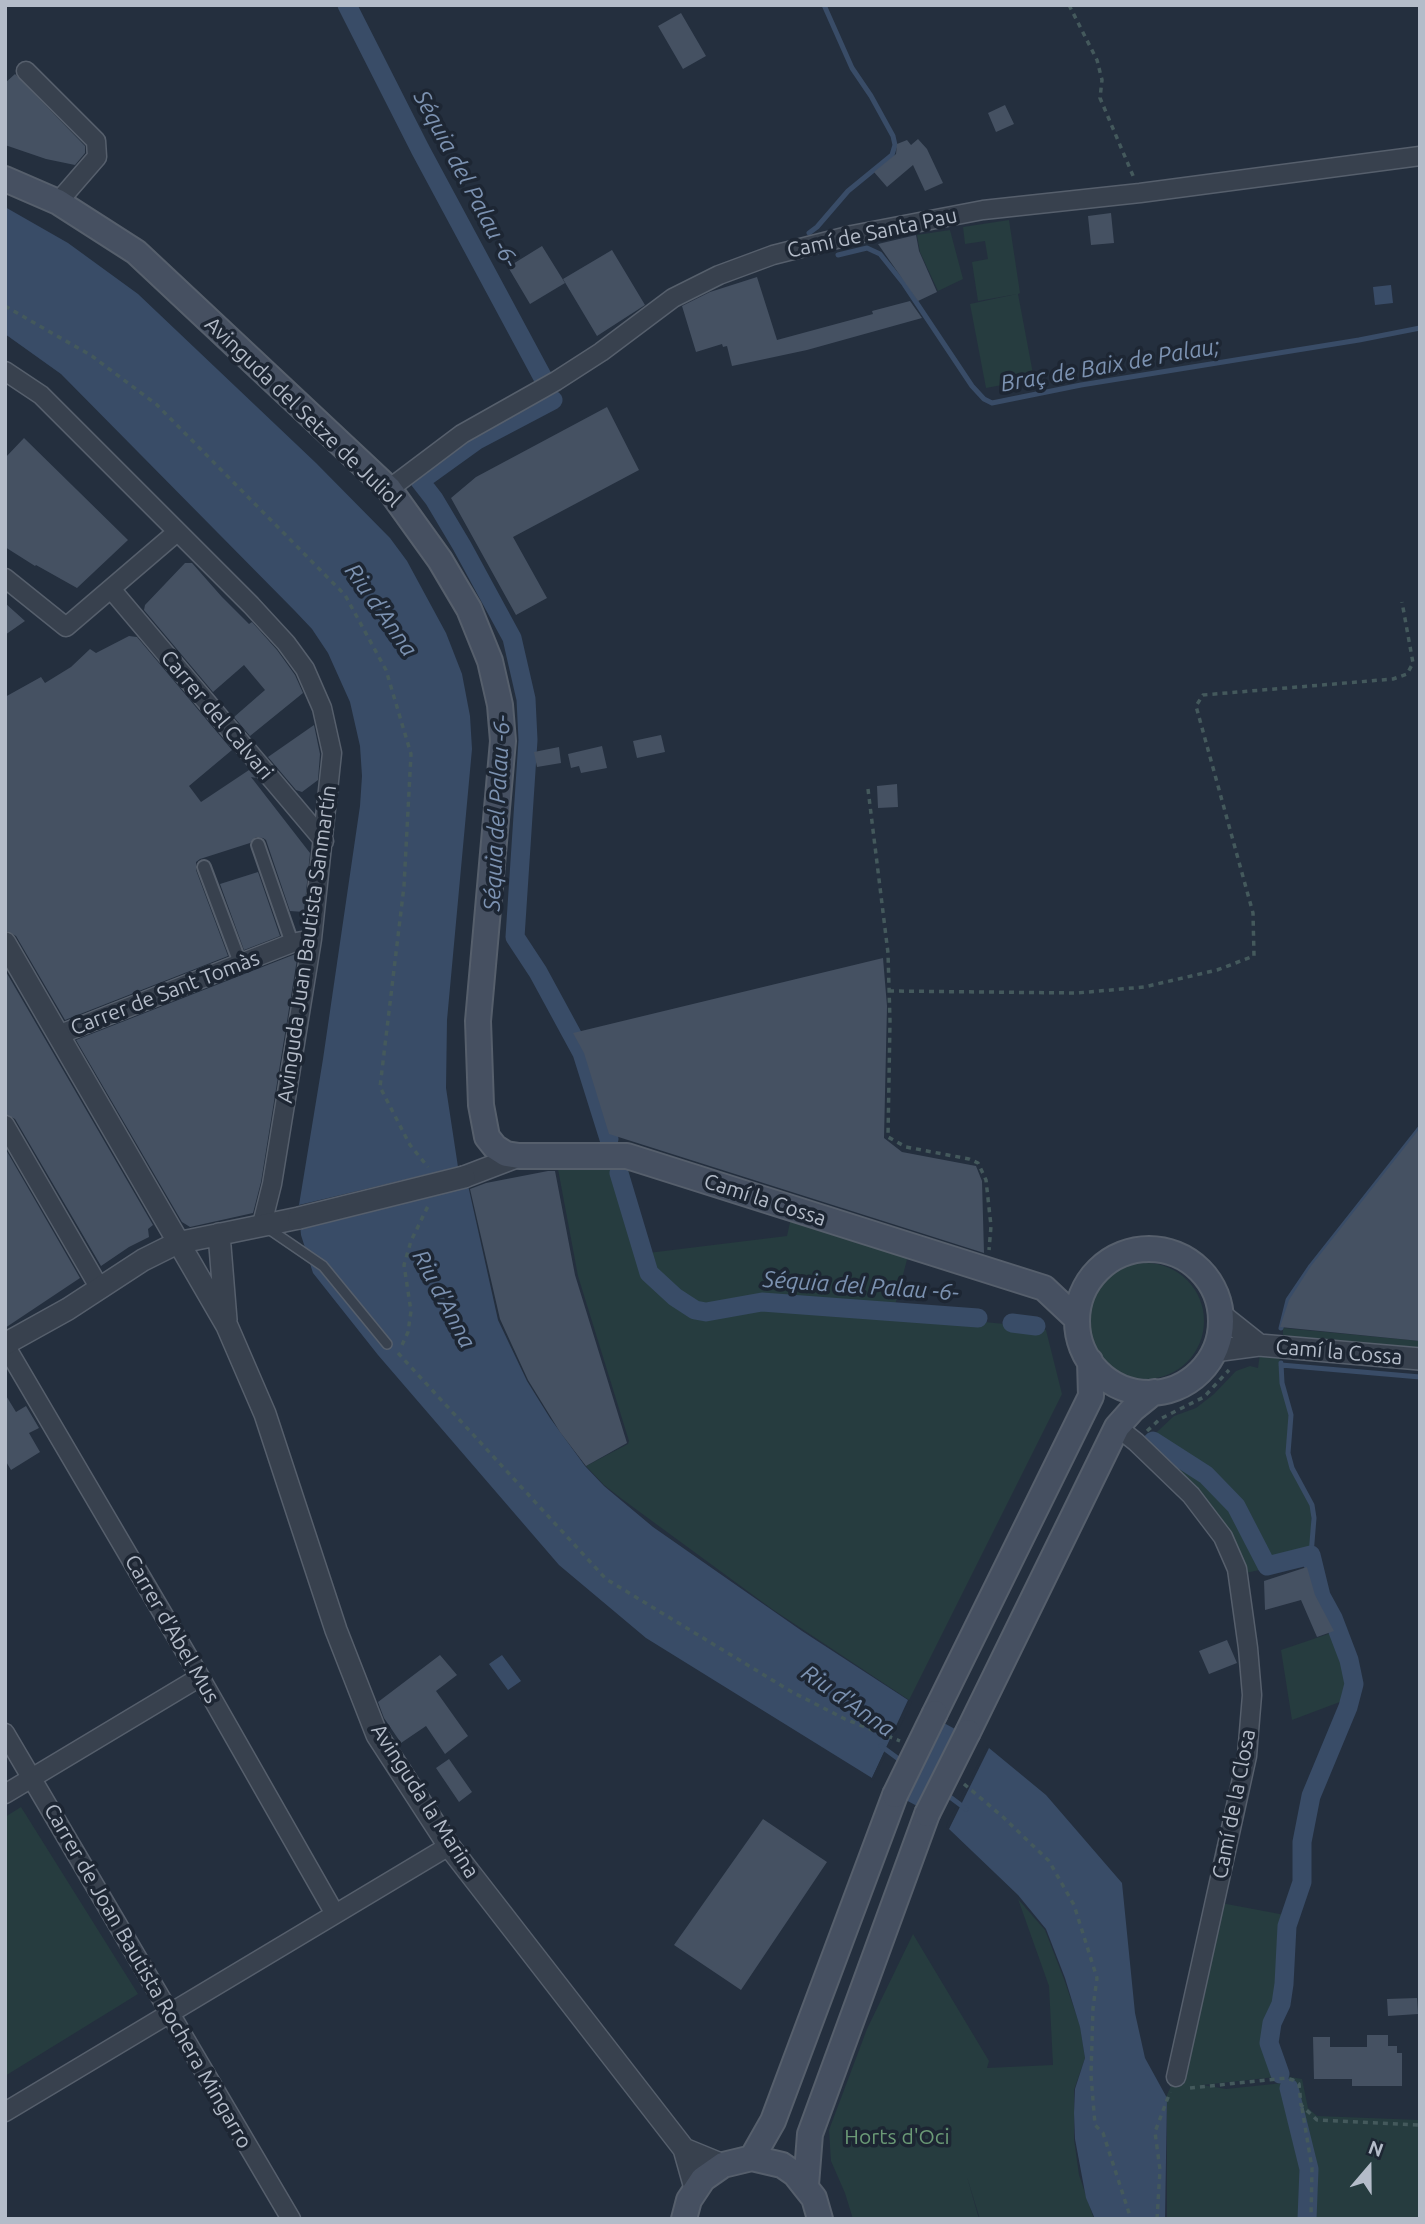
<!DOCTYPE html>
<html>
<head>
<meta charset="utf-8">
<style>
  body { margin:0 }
  #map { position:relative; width:1425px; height:2224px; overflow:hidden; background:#242f3e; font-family:Ubuntu,sans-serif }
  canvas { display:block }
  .frame { position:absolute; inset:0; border:7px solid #b4bcc9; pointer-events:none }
  .north { position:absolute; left:1334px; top:2133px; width:70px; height:70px; -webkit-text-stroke:5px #1d2633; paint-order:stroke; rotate:20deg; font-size:19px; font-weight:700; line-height:28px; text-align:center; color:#b4bcc9 }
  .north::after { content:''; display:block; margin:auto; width:24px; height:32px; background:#b4bcc9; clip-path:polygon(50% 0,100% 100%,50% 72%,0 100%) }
</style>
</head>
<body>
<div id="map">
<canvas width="1425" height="2224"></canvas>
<div class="frame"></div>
<div class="north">N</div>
</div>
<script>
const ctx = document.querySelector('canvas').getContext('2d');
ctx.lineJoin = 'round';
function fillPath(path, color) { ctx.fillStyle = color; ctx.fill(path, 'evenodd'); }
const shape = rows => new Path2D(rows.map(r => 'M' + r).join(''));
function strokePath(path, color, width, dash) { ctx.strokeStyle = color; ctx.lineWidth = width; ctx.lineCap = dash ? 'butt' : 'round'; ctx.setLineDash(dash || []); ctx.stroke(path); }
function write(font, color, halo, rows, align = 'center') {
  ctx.font = font + ' Ubuntu,sans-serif'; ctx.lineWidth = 7; ctx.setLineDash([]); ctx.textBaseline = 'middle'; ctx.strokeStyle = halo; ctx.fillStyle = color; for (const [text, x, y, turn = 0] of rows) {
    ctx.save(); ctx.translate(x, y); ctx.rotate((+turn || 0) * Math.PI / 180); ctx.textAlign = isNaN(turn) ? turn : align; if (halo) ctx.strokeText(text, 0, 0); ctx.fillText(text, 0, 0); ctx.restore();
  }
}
fillPath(shape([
  [1009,220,1020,293,1018,294,1034,379,986,388,970,304,1017,294,978,301,972,262,988,259,985,241,965,244,963,227],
  [950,230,963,279,938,291,920,252,917,235],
  [558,1169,628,1169,648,1253,787,1236,791,1218,909,1252,893,1313,1035,1327,1046,1330,1062,1394,909,1700,772,1609,622,1499,604,1485,586,1466,628,1444,629,1441,578,1276],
  '1088 1321a58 58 0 1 1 116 0a58 58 0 1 1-116 0Z',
  [1283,1328,1420,1341,1420,1354,1283,1340],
  [1261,1346,1279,1348,1281,1382,1289,1407,1291,1424,1286,1453,1292,1469,1311,1505,1312,1550,1310,1559,1241,1574,1143,1445,1174,1416,1196,1408,1214,1394,1236,1371,1250,1366,1258,1368],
  [1334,1632,1343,1653,1348,1693,1345,1700,1292,1720,1281,1650],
  [21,1807,138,1994,5,2076,5,1817],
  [1018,1899,1045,1930,1064,1979,1080,2026,1085,2058,1074,2090,1074,2139,1079,2175,1094,2219,980,2219,967,2177,979,2219,853,2219,845,2193,831,2161,829,2130,867,2029,913,1934,989,2061,987,2068,1053,2065,1049,1986],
  [1216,1902,1285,1915,1278,2001,1291,2004,1286,2007,1279,2020,1277,2044,1285,2076,1302,2079,1308,2108,1317,2116,1420,2120,1420,2219,1314,2219,1315,2202,1307,2170,1306,2219,1167,2219,1167,2095,1175,2077],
  [1285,2076,1283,2083,1226,2089,1202,2085]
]), '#263c3f');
fillPath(shape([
  [5,207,68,243,138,294,316,463,390,538,407,561,446,633,462,674,470,716,472,749,447,1020,446,1088,458,1167,299,1205,323,1059,360,806,362,776,360,746,350,702,328,653,312,629,295,611,61,374,5,334],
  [1391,285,1393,303,1375,305,1373,287],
  [468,1185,498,1320,527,1381,550,1418,585,1466,604,1486,653,1527,802,1631,908,1700,872,1778,646,1638,559,1565,378,1355,313,1273,301,1235,300,1224],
  [502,1655,521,1681,508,1690,489,1664],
  [942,1722,955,1729,917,1806,904,1799],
  [989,1748,1046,1795,1122,1883,1135,2013,1145,2058,1167,2098,1165,2219,1095,2219,1086,2198,1075,2139,1074,2113,1075,2089,1085,2058,1080,2027,1065,1978,1046,1929,1018,1895,949,1829]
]), '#394c67');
fillPath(shape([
  [909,1700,912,1702,873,1781,871,1780],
  [988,1744,989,1745,949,1828,946,1827,948,1822]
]), '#242f3e');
strokePath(shape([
  [809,233,817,227,848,191,892,155,895,145,893,136,871,96,852,68,824,5],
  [838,255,867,248,880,254,904,284,972,386,984,399,992,403,1081,385,1359,340,1420,328],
  [1281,1328,1288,1300,1311,1266,1420,1128],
  [1281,1363,1282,1383,1291,1415,1288,1453,1292,1468,1312,1505,1314,1518,1311,1555],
  [1281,1365,1420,1377],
  [881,1746,904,1763],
  [946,1794,966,1809]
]), '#394c67', 5);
strokePath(shape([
  [347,5,420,149,542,376],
  [553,400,477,440,420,481,434,499,462,546,512,638,526,699,528,740,515,937,538,972,582,1053,609,1139],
  [619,1173,649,1273,675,1297,695,1310,706,1312,762,1302,978,1318],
  [1012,1323,1036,1326],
  [1153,1441,1206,1475,1236,1506,1267,1566,1311,1555,1321,1596,1333,1618,1349,1660,1354,1684,1348,1707,1311,1796,1302,1842,1302,1882,1287,1926,1284,1984,1281,2004,1272,2023,1269,2043,1280,2074],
  [1289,2088,1309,2169,1307,2219]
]), '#394c67', 19);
fillPath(shape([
  [681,13,706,56,683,69,658,26],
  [15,74,85,146,85,153,75,165,46,159,5,145,5,83],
  [1005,105,1014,124,996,132,988,113],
  [918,139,927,149,943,183,925,191,913,165,887,187,874,172,896,154,897,144,907,140,911,145],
  [1111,213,1114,243,1091,245,1088,216],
  [916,235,919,251,937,292,918,301,878,244],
  [542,246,565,283,530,304,508,267],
  [612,250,645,305,597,336,563,279],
  [757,277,777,340,873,314,872,311,910,301,922,318,807,350,732,366,727,346,723,347,722,344,696,352,682,306,710,292],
  [607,407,639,470,513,537,547,598,516,615,451,498,476,477],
  [24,438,128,540,77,588,36,565,35,566,5,547,5,458],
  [185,563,192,563,222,597,249,624,252,622,277,650,295,675,303,693,250,736,234,717,265,690,244,665,213,692,144,610,145,605],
  [5,603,25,621,5,635],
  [129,636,137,637,232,750,189,786,201,802,249,770,256,778,251,777,310,853,304,912,290,911,266,840,263,838,256,837,250,843,200,859,196,862,196,870,228,956,65,1020,16,936,5,930,5,697,41,677,45,683,71,667,90,649,96,653],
  [314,725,320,754,318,780,302,792,296,790,268,757],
  [661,735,665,752,637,758,633,741],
  [602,746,607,768,581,773,579,766,571,768,568,754],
  [559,747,561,763,537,767,534,752],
  [897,784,898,807,878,808,877,786],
  [258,872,280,936,244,950,220,884],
  [298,953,261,1182,253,1213,190,1227,182,1222,76,1040],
  [883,958,887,1006,884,1138,902,1152,976,1166,982,1181,984,1253,609,1134,584,1053,573,1033],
  [5,970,153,1225,148,1229,149,1237,129,1247,101,1266,15,1119,5,1114],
  [1420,1128,1420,1341,1280,1327,1289,1300,1311,1266],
  [5,1148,80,1278,5,1328],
  [548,1171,555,1171,575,1275,627,1443,586,1466,560,1432,528,1380,500,1319,470,1189,486,1183],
  [5,1394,16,1412,26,1406,39,1428,29,1433,40,1452,11,1470,5,1460],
  [1307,1567,1315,1595,1334,1631,1317,1637,1301,1600,1265,1610,1264,1581],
  [1227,1640,1237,1663,1209,1674,1199,1651],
  [440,1655,457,1675,436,1691,468,1736,445,1754,426,1726,401,1743,384,1718,378,1702],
  [449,1759,472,1792,459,1802,436,1768],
  [763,1819,827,1862,741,1990,674,1945],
  [1417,1998,1418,2014,1388,2016,1387,1999],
  [1367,2035,1388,2035,1388,2046,1397,2046,1397,2053,1402,2053,1402,2086,1352,2086,1352,2079,1314,2079,1313,2037,1330,2037,1330,2047,1367,2047]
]), '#455162');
const service = shape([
  [266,1227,323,1266,387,1344]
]);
const pedestrian = shape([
  [258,845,292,943],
  [204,867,240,963]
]);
const minor = shape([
  [26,71,96,141,97,157,58,202],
  [5,371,41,395,251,605,286,643,305,669,322,708,332,753,312,939,272,1184,262,1224],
  [389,489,462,434,556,381,601,352,673,298,719,275,773,255,852,235,983,210,1140,193,1420,156],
  [5,578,66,627,177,532],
  [111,589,324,841],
  [58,1035,292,943,312,939],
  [5,1125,99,1287],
  [5,1345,200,1677,335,1914],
  [1117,1427,1136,1442,1191,1495,1223,1537,1237,1569,1248,1648,1252,1695,1247,1756,1176,2077],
  [5,1733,291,2219],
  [5,1794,200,1677],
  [5,2112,449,1846]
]);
const tertiary = shape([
  [5,943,227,1326,265,1414,336,1630,377,1735,449,1846,684,2149,695,2188],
  [464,1177,519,1156],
  [219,1234,226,1320],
  [1220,1314,1259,1345],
  [5,1344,68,1309,143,1260,177,1243,299,1218],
  [1214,1351,1259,1345,1420,1359],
  [684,2149,723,2165]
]);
const secondary = shape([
  [5,179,58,202,136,252,389,489,440,560,469,609,490,661,500,705,503,741,478,1021,481,1105,487,1137,495,1147,506,1154,519,1156,627,1156,1044,1288,1077,1319],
  '1077 1321a72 72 0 1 1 144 0a72 72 0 1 1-144 0Z',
  [935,1713,1091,1396,1090,1361],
  [968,1732,1117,1427,1133,1409,1154,1392],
  [752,2158,773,2121,895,1795],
  [806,2185,810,2134,927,1814],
  [684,2219,689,2200,703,2179,723,2165,752,2158,782,2165,795,2174,814,2198,820,2219]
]);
strokePath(service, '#565f6c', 12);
strokePath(pedestrian, '#565f6c', 16);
strokePath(minor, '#565f6c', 21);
strokePath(tertiary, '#565f6c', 24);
strokePath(secondary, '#565f6c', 28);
strokePath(shape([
  [1069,5,1097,60,1102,80,1100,98,1134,178],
  [5,306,92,356,156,404,345,595,386,670,411,754,404,886,380,1087,410,1145,428,1167],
  [868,789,888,953,890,1021,888,1137,906,1147,969,1159,978,1163,986,1180,991,1226,989,1250],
  [889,991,1077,993,1144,987,1217,970,1254,956,1253,913,1196,706,1203,695,1393,679,1407,674,1413,663,1402,602],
  [402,1345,408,1332,411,1311,404,1265,411,1241,428,1206],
  [398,1353,606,1579,792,1692,845,1719,900,1741],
  [1147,1431,1160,1419,1204,1397,1229,1370],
  [964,1784,1003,1817,1049,1861,1074,1905,1097,1978,1093,2008,1091,2075,1095,2125,1103,2133,1131,2219],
  [1190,2088,1286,2078,1293,2080,1299,2084,1301,2105,1317,2120,1420,2125],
  [1302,2108,1312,2168,1311,2219],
  [1157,2219,1160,2170,1155,2132,1170,2092]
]), '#44595c', 3.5, [5, 5]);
strokePath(service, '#38414e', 9);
strokePath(pedestrian, '#38414e', 12);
strokePath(minor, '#38414e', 18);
strokePath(tertiary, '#38414e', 21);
strokePath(secondary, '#465061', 24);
const tertiaryBridge = shape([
  [299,1218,464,1177]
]);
const secondaryBridge = shape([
  [895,1795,935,1713],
  [927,1814,968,1732]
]);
strokePath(tertiaryBridge, '#565f6c', 24, []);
strokePath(secondaryBridge, '#565f6c', 28, []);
strokePath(tertiaryBridge, '#38414e', 21);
strokePath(secondaryBridge, '#465061', 24);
write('21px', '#b4bcc9', '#1d2633', [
  ["Camí de Santa Pau",872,233,-12],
  ["Avinguda del Setze de Juliol",303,412,44],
  ["Carrer del Calvari",217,715,50],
  ["Avinguda Juan Bautista Sanmartín",307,944,-82],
  ["Carrer de Sant Tomàs",165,993,-21],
  ["Camí la Cossa",765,1200,18],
  ["Camí la Cossa",1339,1352,5],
  ["Carrer d'Abel Mus",172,1629,60],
  ["Avinguda la Marina",425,1801,57],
  ["Camí de la Closa",1234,1804,-79],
  ["Carrer de Joan Bautista Rochera Mingarro",148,1976,60]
]);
write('21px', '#6b9a76', '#1d2633', [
  ["Horts d'Oci",897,2137]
]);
write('italic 23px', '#7c92b1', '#1d2633', [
  ["Séquia del Palau -6-",466,179,62],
  ["Braç de Baix de Palau;",1110,365,-10],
  ["Riu d'Anna",381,610,55],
  ["Séquia del Palau -6-",497,813,-87],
  ["Séquia del Palau -6-",861,1286,4],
  ["Riu d'Anna",444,1299,62],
  ["Riu d'Anna",848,1701,35]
]);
</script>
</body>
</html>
